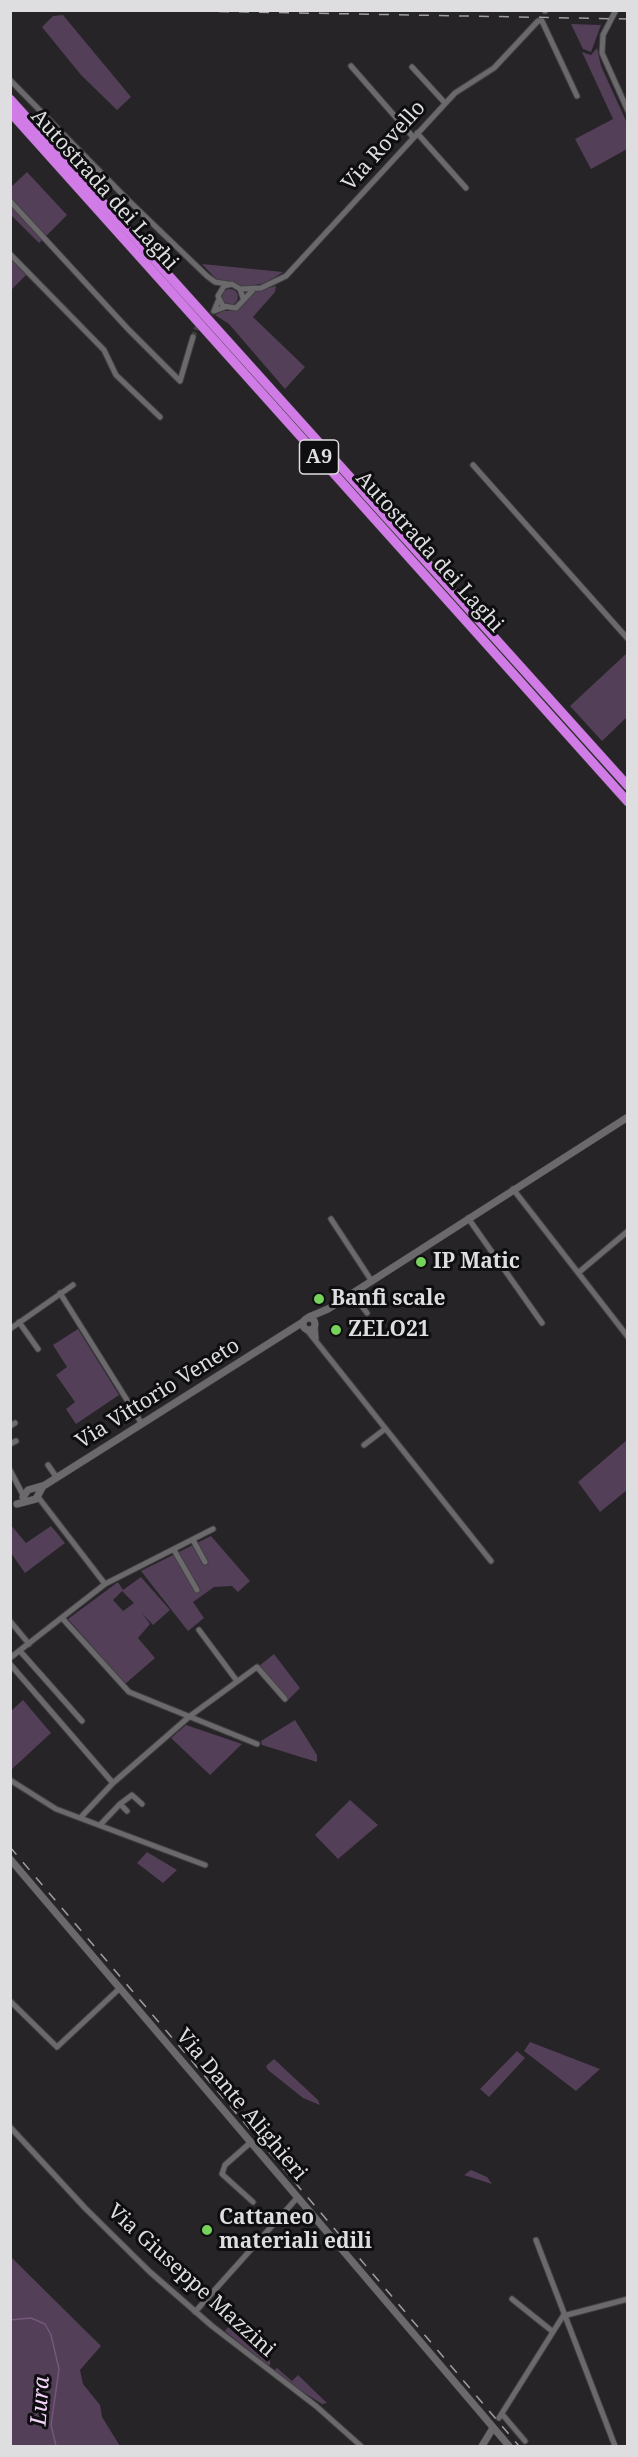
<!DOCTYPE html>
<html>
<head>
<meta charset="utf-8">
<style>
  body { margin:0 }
  #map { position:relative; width:638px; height:2457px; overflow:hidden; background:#262426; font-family:"Noto Serif",serif }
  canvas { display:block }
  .frame { position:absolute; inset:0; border:12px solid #dedddf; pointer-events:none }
</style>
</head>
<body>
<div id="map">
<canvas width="638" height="2457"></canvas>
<div class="frame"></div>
</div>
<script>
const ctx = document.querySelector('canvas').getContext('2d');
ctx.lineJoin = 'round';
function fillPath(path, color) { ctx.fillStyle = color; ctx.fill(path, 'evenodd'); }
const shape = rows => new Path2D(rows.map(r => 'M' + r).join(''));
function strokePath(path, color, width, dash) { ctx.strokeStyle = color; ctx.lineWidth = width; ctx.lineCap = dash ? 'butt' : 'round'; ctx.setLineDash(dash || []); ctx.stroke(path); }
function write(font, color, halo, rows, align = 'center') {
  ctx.font = font + ' "Noto Serif",serif'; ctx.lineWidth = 6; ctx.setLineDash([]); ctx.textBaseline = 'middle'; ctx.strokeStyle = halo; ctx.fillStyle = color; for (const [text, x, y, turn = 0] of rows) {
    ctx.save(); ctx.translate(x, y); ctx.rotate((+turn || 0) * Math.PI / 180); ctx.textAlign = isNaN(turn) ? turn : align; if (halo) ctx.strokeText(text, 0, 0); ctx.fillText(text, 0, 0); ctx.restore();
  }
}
fillPath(shape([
  [63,15,131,97,117,110,81,75,42,27,53,16],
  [571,24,601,25,591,52,583,49],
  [597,48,601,66,627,123,627,149,591,169,575,139,613,119,582,52,591,55],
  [27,172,67,215,39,243,11,215,10,188],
  [11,256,28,273,11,290],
  [202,264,283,272,266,283,243,287,217,280],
  [276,286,275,292,253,317,305,367,285,389,229,324,215,315,223,311,237,311,254,292],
  '222 297a8 8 0 1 1 16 0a8 8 0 1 1-16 0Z',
  [627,653,627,717,602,741,570,706],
  [78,1329,119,1395,76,1424,66,1409,75,1402,56,1375,67,1367,53,1345],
  [627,1440,627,1490,600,1512,578,1482],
  [10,1524,26,1543,51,1526,65,1543,25,1573,11,1553],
  [211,1536,250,1581,238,1592,232,1586,214,1587,193,1602,204,1618,188,1631,141,1571],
  [141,1577,170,1610,153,1625,142,1613,150,1624,138,1638,155,1658,125,1684,68,1619,118,1582,123,1590],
  [122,1591,134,1603,123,1611,113,1600],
  [274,1654,300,1688,288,1700,259,1666],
  [23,1700,51,1733,11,1770,11,1711],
  [295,1720,317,1755,317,1762,262,1745,261,1741],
  [186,1725,242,1744,210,1775,171,1738],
  [350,1800,378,1825,338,1859,315,1835],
  [147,1852,177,1870,163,1883,137,1863],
  [530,2042,600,2069,576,2091,524,2051],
  [517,2051,525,2058,489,2097,480,2089],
  [274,2059,318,2100,320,2105,303,2098,268,2070,266,2066],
  [471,2170,487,2177,492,2184,464,2175],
  [11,2257,101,2346,80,2370,83,2384,100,2405,102,2417,120,2446,11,2446],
  [228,2327,267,2362,270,2360,270,2365,267,2366,225,2331],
  [277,2368,292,2381,298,2375,327,2403,322,2404,284,2380,274,2371]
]), '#533f58');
strokePath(shape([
  [10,2320,31,2318,45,2324,51,2335,59,2369,51,2425,56,2446]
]), '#74577b', 1.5);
strokePath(shape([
  [193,337,196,329,214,311]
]), '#424042', 5, [5, 2.5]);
const street = shape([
  [616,10,603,35,602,53,628,111],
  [545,11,545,10],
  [351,66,413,137],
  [412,67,445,103],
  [10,80,128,200,207,276,215,282,228,284],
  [417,133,466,188],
  [10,201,128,329,180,381,193,337],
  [10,254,104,350,116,375,160,417],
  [240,289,261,288,286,276,455,93,494,68,538,21,542,21,577,96],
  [243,298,240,289,232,284,224,286,218,296,223,306,236,308,253,290],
  [219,299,214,311,225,307],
  [473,465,628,639],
  [513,1189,628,1337],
  [468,1218,542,1323],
  [331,1219,371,1280],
  [578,1273,628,1231],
  [60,1293,142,1424],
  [352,1293,367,1313],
  [19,1322,38,1349],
  [315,1327,316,1339],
  [10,1329,73,1285],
  [307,1330,491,1561],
  [10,1426,15,1423],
  [10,1444,16,1441],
  [364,1445,385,1429],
  [48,1465,57,1478],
  [10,1470,23,1495],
  [38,1497,105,1584],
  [193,1540,205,1562],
  [174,1550,197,1590],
  [62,1618,129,1692,257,1744],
  [10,1621,29,1644],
  [199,1630,237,1681],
  [20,1651,82,1721],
  [10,1658,105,1584,213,1529],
  [10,1664,113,1783],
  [10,1780,56,1809,205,1865],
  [120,1804,132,1795,142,1804],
  [82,1816,113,1783,190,1716,257,1667,285,1699],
  [101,1824,120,1804,127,1811],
  [10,2001,57,2047,120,1988],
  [10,2127,85,2208,150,2272,212,2326,316,2406,361,2446],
  [250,2143,225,2165,222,2174,253,2202],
  [536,2240,615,2446],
  [512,2299,552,2331],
  [195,2312,297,2198],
  [502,2414,525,2441],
  [499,2418,563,2316,628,2299]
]);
const secondary = shape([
  [309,1317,328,1309,628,1117],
  '303 1324a6 6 0 1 1 12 0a6 6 0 1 1-12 0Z',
  [23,1497,28,1490,45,1485,303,1322],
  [17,1504,36,1499,43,1486],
  [10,1859,509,2446],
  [482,2446,493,2428]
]);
const highway = shape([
  [10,99,628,786],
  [10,112,628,802]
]);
strokePath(street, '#413f41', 7);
strokePath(secondary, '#413f41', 8);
strokePath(highway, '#413f41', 10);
strokePath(street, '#6b696c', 5);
strokePath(secondary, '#6b696c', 7);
strokePath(highway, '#d07be6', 9);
strokePath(shape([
  [139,10,628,19],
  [10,1847,519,2446]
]), '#9f9d9f', 1.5, [10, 10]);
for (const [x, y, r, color] of [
  [421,1262,6,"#75d25b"],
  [319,1299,6,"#75d25b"],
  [336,1330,6,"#75d25b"],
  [207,2230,6,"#75d25b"]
]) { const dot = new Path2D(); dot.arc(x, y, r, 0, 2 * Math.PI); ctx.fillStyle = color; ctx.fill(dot); strokePath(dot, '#0e0d0f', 2); }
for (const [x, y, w] of [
  [319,457,39]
]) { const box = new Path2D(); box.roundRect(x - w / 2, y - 17, w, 34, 4.5); ctx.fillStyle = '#0e0d0f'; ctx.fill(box); strokePath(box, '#dedddf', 1.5); }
write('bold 20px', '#dedddf', null, [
  ["A9",319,457]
]);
write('21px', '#dedddf', '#0e0d0f', [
  ["Via Rovello",384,146,-48],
  ["Autostrada dei Laghi",104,190,48],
  ["Autostrada dei Laghi",429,552,48],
  ["Via Vittorio Veneto",158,1394,-32],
  ["Via Dante Alighieri",241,2105,50],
  ["Via Giuseppe Mazzini",191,2281,42]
]);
write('bold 21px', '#dedddf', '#0e0d0f', [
  ["IP Matic",433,1262],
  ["Banfi scale",331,1299],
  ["ZELO21",348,1330],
  ["Cattaneo",219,2218],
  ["materiali edili",219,2242]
], 'left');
write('italic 22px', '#f3d5fa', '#0e0d0f', [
  ["Lura",41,2401,-86]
]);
</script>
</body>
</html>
